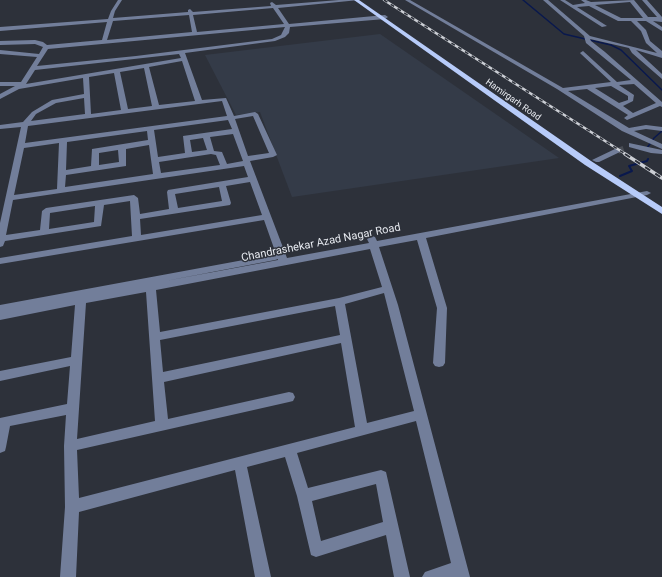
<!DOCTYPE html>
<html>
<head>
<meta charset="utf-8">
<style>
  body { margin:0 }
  canvas { display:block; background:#2d313a }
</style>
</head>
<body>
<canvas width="662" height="577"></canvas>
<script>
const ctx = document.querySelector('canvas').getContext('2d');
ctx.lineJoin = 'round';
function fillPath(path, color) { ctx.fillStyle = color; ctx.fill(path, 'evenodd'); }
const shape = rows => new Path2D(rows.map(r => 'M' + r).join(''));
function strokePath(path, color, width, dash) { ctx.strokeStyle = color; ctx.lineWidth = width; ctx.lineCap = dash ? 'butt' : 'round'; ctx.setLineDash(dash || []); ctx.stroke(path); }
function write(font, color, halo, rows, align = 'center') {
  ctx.font = font + ' Roboto,sans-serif'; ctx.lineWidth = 3; ctx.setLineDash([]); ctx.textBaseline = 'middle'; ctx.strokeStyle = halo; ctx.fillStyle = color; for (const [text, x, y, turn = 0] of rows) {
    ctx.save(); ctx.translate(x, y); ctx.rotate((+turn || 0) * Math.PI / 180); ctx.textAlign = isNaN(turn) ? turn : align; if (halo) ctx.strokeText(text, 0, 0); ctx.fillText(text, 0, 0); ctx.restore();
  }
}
fillPath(shape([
  [380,34,559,158,292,197,260,112,236,115,205,55]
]), '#343b48');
strokePath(shape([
  [523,0,564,34,611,45,621,50,662,90],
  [647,148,654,138,662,131]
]), '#09184d', 1.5);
strokePath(shape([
  [620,176,632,171,629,166,647,161,648,159]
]), '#09184d', 2);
strokePath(shape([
  [618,151,626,148]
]), '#494d55', 6, [6, 3.5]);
fillPath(shape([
  [118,0,122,0,115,11,113,18,188,12,188,10,190,9,193,12,271,6,270,3,272,2,276,5,339,0,359,0,278,8,289,24,385,15,388,17,385,19,290,27,289,33,285,37,275,41,185,53,202,100,226,98,234,116,255,112,258,114,277,155,273,157,250,161,287,258,369,243,367,239,372,236,375,237,377,241,647,191,651,193,647,195,426,238,447,308,445,363,443,366,439,367,435,366,433,363,437,308,417,240,379,247,398,305,470,577,422,577,425,572,451,563,416,421,297,453,308,488,381,470,386,472,410,577,394,577,386,535,316,557,311,555,297,496,285,457,247,467,271,577,255,577,235,470,79,512,76,577,60,577,65,507,64,446,66,415,10,426,6,447,5,451,0,453,0,418,67,404,70,366,0,381,0,371,71,357,75,305,0,320,0,305,276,254,264,220,0,264,0,258,132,236,130,201,104,205,101,226,5,241,3,246,0,247,0,223,21,127,0,129,0,125,23,122,32,112,52,100,84,94,83,78,19,89,0,99,0,94,15,86,0,86,0,82,21,82,37,57,0,54,0,50,39,54,43,47,35,44,0,45,0,41,35,40,43,42,47,45,102,40,107,22,0,31,0,27,108,19,111,11,118,0],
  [273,8,284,24,197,32,193,15,273,8],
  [189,15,192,32,107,40,113,21,189,15],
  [285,27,281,35,272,39,136,56,37,66,48,49,285,27],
  [179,54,181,58,26,84,35,70,179,54],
  [182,61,195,101,159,105,149,67,182,61],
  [144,68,152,106,128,109,120,72,144,68],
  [114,73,121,110,91,114,89,77,114,73],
  [84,98,85,114,31,121,36,114,56,103,84,98],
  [222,101,227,116,25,143,28,126,222,101],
  [253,116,269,153,248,156,235,119,253,116],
  [228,120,232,129,183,136,185,153,158,157,154,130,228,120],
  [147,131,148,140,92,149,91,166,66,170,67,142,147,131],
  [233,134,243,161,227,164,222,152,214,151,210,137,233,134],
  [203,138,207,150,192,152,190,140,203,138],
  [59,143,57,189,14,195,24,148,59,143],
  [149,145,153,174,65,187,66,175,126,166,126,149,149,145],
  [118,150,119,162,99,165,99,153,118,150],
  [211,154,216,155,220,165,161,173,159,162,211,154],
  [244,166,248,177,168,190,167,192,169,209,140,214,138,198,134,195,46,208,42,211,40,230,6,235,13,200,244,166],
  [250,182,262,215,141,235,140,219,230,205,231,203,226,186,250,182],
  [219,187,222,201,178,208,175,194,219,187],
  [95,206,94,222,49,229,50,213,95,206],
  [370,249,382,287,339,298,160,332,156,290,370,249],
  [278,259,278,260,165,281,275,260,278,259],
  [146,292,155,421,77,439,86,303,146,292],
  [384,293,414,411,367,423,345,304,384,293],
  [335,306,340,335,163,372,160,340,335,306],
  [341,343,355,427,79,498,77,450,289,402,293,401,295,397,293,393,289,392,168,419,164,382,341,343],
  [376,484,383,522,321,541,312,501,376,484],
  [405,0,410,0,563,88,611,82,581,54,580,53,583,51,617,82,631,80,586,43,584,36,543,0,548,0,590,36,657,53,646,43,641,31,631,21,618,21,589,6,577,7,607,26,602,27,560,0,565,0,573,5,585,3,581,0,586,0,591,2,634,0,648,17,657,17,642,0,647,0,662,17,662,22,653,21,662,27,662,31,646,21,637,21,646,30,650,41,662,51,662,58,636,50,662,74,662,79,632,53,629,48,590,39,591,41,605,52,662,102,662,107,660,106,627,120,624,118,628,115,587,89,568,91,629,128,646,125,662,127,662,131,646,129,634,131,662,144,662,149,622,131,557,89,405,0],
  [630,2,643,18,621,18,595,5,630,2],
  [634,84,656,103,633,113,623,106,633,101,634,95,619,85,634,84],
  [611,86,628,96,628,100,619,103,595,88,611,86],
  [629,143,662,150,662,154,651,153,629,147,629,143],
  [615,149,621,149,622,151,599,162,596,162,592,160,615,149]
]), '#727e9a');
fillPath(shape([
  [354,0,359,0,591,161,662,207,662,214,585,165,354,0]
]), '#b7cbf9');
const railFar1 = shape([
  [384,0,627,155]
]);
const rail = shape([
  [625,154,662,178]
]);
strokePath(railFar1, '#cbced4', 2.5);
strokePath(rail, '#cbced4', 3.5);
strokePath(railFar1, '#2d313a', 1.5, [4]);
strokePath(rail, '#2d313a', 2, [6]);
write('9px', '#e7eaf0', '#2d313a', [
  ["Hamirgarh Road",513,100,35]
]);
write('11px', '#e7eaf0', '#2d313a', [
  ["Chandrashekar Azad Nagar Road",321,243,-11]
]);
</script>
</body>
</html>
